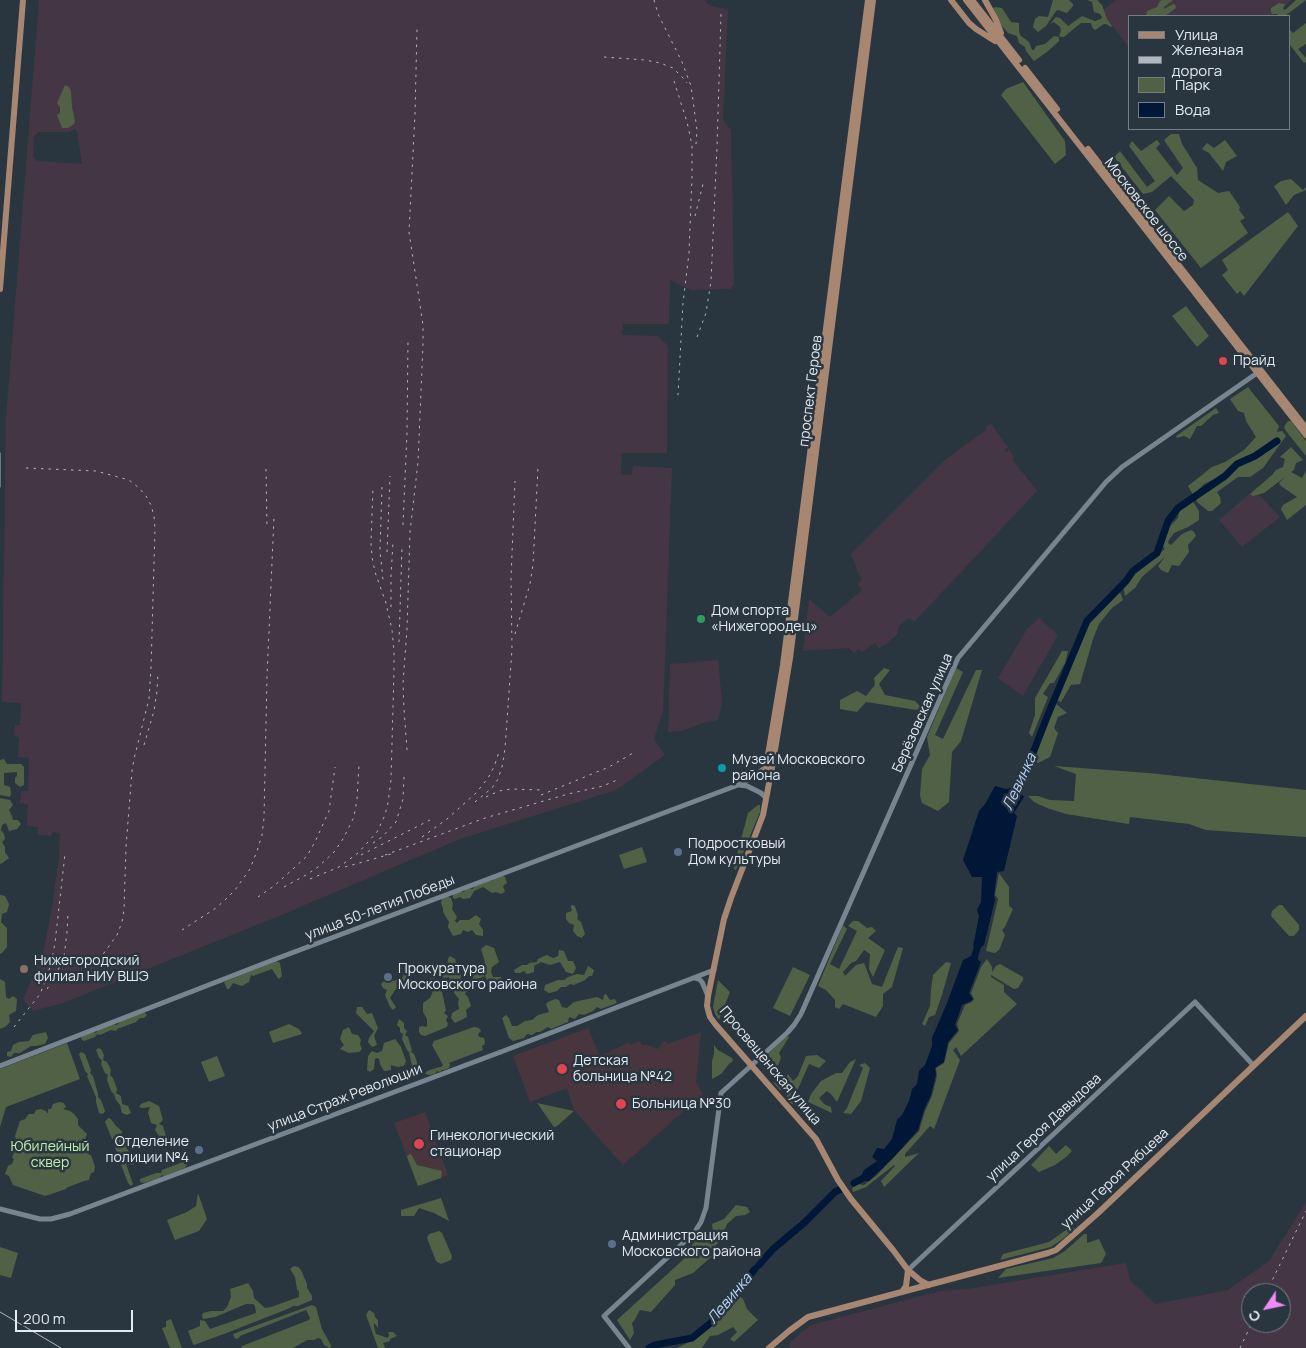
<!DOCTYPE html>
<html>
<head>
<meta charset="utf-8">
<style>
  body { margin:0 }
  #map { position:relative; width:1306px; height:1348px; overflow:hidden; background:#2a363f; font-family:Manrope,sans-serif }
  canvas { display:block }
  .legend { position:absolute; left:1128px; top:15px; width:162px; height:115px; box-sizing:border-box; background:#2a363f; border:1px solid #747e86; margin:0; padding:6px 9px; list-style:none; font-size:15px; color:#e3eaf1 }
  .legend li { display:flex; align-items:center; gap:10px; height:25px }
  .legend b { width:25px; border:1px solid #747e86 }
  .north { position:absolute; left:1241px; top:1283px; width:50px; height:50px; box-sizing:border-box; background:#2a363f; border:1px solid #747e86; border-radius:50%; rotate:236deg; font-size:14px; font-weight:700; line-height:20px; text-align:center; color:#e3eaf1 }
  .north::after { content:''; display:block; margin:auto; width:18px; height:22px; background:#ee8bf7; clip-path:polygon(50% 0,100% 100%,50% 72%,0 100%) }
  .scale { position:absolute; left:15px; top:1310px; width:118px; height:22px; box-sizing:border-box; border:2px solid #e3eaf1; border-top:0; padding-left:6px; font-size:15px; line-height:18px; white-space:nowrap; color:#e3eaf1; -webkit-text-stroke:4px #2a363f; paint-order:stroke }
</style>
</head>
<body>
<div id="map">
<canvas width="1306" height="1348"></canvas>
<ul class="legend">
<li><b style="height:6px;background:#a88772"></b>Улица</li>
<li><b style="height:6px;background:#aeb6be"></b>Железная дорога</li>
<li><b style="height:14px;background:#506146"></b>Парк</li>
<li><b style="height:14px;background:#001738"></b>Вода</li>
</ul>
<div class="north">С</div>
<div class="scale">200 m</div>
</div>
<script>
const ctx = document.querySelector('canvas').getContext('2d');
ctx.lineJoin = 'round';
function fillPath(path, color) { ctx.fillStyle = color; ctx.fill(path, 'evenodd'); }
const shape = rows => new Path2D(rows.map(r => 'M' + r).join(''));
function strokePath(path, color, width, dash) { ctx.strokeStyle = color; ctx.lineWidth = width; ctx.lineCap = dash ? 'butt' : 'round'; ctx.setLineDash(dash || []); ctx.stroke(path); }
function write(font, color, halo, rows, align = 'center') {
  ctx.font = font + ' Manrope,sans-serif'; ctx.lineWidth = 5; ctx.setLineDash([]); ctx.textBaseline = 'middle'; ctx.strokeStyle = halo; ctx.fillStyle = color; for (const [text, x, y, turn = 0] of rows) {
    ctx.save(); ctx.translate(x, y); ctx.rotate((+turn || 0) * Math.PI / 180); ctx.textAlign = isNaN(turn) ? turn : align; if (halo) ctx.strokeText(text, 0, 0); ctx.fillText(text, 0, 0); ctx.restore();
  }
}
fillPath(shape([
  [39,0,704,0,709,5,728,10,723,120,731,130,734,285,730,289,691,290,670,280,669,324,623,324,622,335,658,336,668,346,667,453,622,453,621,474,632,475,633,466,672,468,663,711,654,739,665,755,616,790,460,839,279,916,63,1003,33,1011,23,999,43,954,53,901,59,857,60,833,52,832,51,836,38,835,38,827,27,826,28,804,20,803,21,791,28,791,29,758,18,757,19,737,14,736,15,725,20,725,21,703,2,702,6,418],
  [75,129,77,132,82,164,40,161,36,160,33,157,34,137,38,132,69,132],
  [1116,0,1292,0,1272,16,1130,16,1130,48,1101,12],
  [991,424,1008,447,1005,450,1006,452,1009,450,1014,457,1012,459,1037,491,914,622,911,618,910,619,908,618,899,626,897,635,879,649,875,643,862,652,859,649,854,653,849,648,803,651,809,599,830,617,862,590,857,584,862,579,859,575,851,554,945,460,987,429,986,427],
  [1254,490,1280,517,1242,547,1219,520],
  [1039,618,1058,635,1023,696,998,678,1027,629],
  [718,660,722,702,718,720,703,723,681,731,668,732,670,664],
  [1306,1202,1306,1348,790,1348,790,1342,811,1325,940,1291,967,1289,1126,1263,1130,1280,1155,1304,1228,1290,1269,1261],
  [1251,1293,1281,1293,1281,1323,1251,1323]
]), '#443645');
fillPath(shape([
  [588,1028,600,1056,629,1042,630,1045,640,1041,642,1045,647,1045,658,1049,661,1044,665,1041,668,1044,701,1032,696,1082,703,1094,623,1165,574,1110,567,1088,530,1102,513,1056],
  [425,1112,448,1175,418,1186,394,1123]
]), '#48353e');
fillPath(shape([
  [1053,0,1069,0,1073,4,1073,6,1067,13,1058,10,1056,11,1046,26,1038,32,1033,27,1035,19,1039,16,1048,17],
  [1087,0,1097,0,1102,5,1107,19,1112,26,1111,27,1106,24,1104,24,1095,30,1092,27,1091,23,1081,23,1064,37,1062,37,1059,36,1061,31,1060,27,1054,22,1050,24,1056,17,1060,18,1068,26,1082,16,1095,21,1101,19,1102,17,1100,14,1094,12,1092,2],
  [1162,0,1173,0,1164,7,1164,9,1173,4,1175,5,1176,8,1165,16,1146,16,1147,11,1157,7,1160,1],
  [1296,0,1306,0,1285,16,1278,16,1277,14,1272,14,1271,12,1271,8,1279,3,1285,4,1283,9,1285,10],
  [995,7,1002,8,1011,22,1019,23,1019,30,1020,35,1029,42,1032,50,1034,50,1036,46,1045,44,1054,36,1059,37,1059,41,1047,52,1034,61,1026,51,1025,47,1019,43,1017,36,1008,33,1000,24,993,8],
  [1306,23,1306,44,1298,49,1306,58,1306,62,1304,63,1290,45,1290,30,1293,33],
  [1023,82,1065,141,1066,155,1055,164,1001,95,1006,89],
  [65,85,69,87,71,91,72,107,75,121,74,124,68,128,62,128,57,115,60,113,60,107,57,103],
  [1171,134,1179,134,1182,144,1197,168,1198,180,1218,193,1229,191,1240,207,1239,210,1245,218,1240,221,1248,233,1201,268,1155,210,1169,196,1184,211,1193,205,1194,200,1171,176,1152,192,1143,194,1114,157,1120,151,1147,187,1155,181,1129,146,1132,141,1141,151,1157,140,1160,144,1156,148,1177,175,1183,168,1164,140],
  [1225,140,1237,156,1226,162,1223,171,1209,153,1202,149,1207,143,1214,148],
  [1291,179,1303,190,1306,187,1306,190,1294,195,1286,205,1274,186,1281,181],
  [1288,212,1298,226,1244,296,1240,291,1237,294,1222,275,1228,270,1222,260],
  [1186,306,1209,336,1197,347,1172,316],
  [1248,387,1279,426,1277,432,1282,431,1286,436,1263,468,1250,477,1238,477,1217,492,1220,497,1221,503,1212,511,1208,511,1197,502,1195,498,1227,476,1238,465,1256,456,1275,444,1275,440,1273,438,1274,440,1254,455,1236,463,1223,475,1204,484,1193,495,1188,486,1212,467,1225,462,1244,450,1256,437,1246,421,1244,413,1238,411,1230,399],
  [1216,408,1219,413,1213,415,1201,426,1197,426,1190,439,1184,436,1177,438,1176,436],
  [1288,421,1291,421,1306,441,1306,456,1286,431,1284,427],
  [1291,447,1303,460,1296,463,1294,470,1291,472,1302,478,1306,471,1306,505,1287,520,1281,509,1283,505,1297,497,1281,486,1279,483,1285,477,1264,493,1253,496,1250,494,1272,475,1276,470,1283,467,1285,459,1280,457],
  [1192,500,1199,511,1199,520,1188,527,1174,533,1169,540,1168,543,1171,545,1182,534,1191,530,1194,532,1196,536,1188,545,1189,552,1179,566,1172,565,1168,573,1161,570,1158,566,1165,557,1142,577,1135,588,1125,596,1123,586,1135,572,1165,549,1163,547,1170,526,1178,518,1179,511,1184,505],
  [1120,592,1123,600,1112,608,1099,624,1093,639,1080,684,1071,685,1061,702,1056,700,1088,622],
  [1062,651,1068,651,1065,663,1054,683,1050,683,1043,694,1048,697,1032,737,1029,733,1035,715,1035,698],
  [884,668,890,670,879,684,885,695,915,701,921,707,917,710,866,702,857,712,840,709,840,700,857,691,866,696,875,685,874,678],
  [956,668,963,672,935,735,943,739,976,670,982,670,961,741,952,752,949,802,938,811,922,803,920,796,922,769,930,755,927,737],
  [1055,703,1067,713,1058,717,1054,728,1058,733,1050,757,1038,763,1034,760],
  [4,759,7,764,21,764,24,767,24,785,20,787,15,783,15,778,17,776,17,772,4,773,4,785,10,787,11,793,10,797,0,795,0,760],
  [1054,766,1148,773,1306,790,1306,837,1206,830,1189,824,1130,817,1129,824,1066,814,1047,808,1034,802,1028,796,1038,796,1050,800,1074,801,1076,774],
  [0,798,10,800,13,805,9,810,12,816,13,820,18,820,21,824,17,829,9,831,6,823,2,825,1,830,4,834,5,839,2,842,5,847,5,852,9,858,1,864,0,863],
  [758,805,760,805,760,812,736,870,734,869,734,866,748,813],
  [642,847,647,862,624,869,619,855],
  [999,873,1009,887,1009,906,1013,909,1005,927,1002,930,1005,935,999,950,995,953,986,951,998,899,995,895],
  [502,875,505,877,507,883,503,886,505,892,501,894,496,892,492,893,483,887,474,891,470,898,463,899,460,897,455,899,453,898,453,894,458,892,464,892,467,888,473,889,475,886,488,880,492,881,494,878],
  [0,895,5,896,9,904,7,912,2,914,1,922,7,928,7,947,2,953,0,954],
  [447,896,451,898,453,904,452,909,457,917,455,921,457,923,460,920,469,920,476,915,481,919,479,924,483,930,483,936,476,935,472,930,468,932,463,930,461,934,453,936,448,927,449,922,443,912,443,908,441,903,442,898],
  [571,905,575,906,578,916,577,919,581,922,585,934,582,938,577,936,573,931,574,925,569,923,566,919,566,913,572,911,571,908],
  [1279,905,1282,905,1299,925,1299,930,1294,936,1289,936,1271,916,1272,911],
  [853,921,858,921,867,928,872,927,876,931,868,938,885,950,873,977,869,969,870,954,864,950,856,961,851,963,843,972,845,976,856,965,864,963,872,984,882,987,898,947,903,948,892,987,883,994,883,1006,876,1017,843,1004,839,1009,835,1007,835,1000,826,990,818,986,843,925,847,929,830,964,839,969,857,931,848,926],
  [486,945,494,948,499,962,492,967,491,972,493,977,501,977,504,986,499,991,490,986,485,976,475,980,469,977,471,972,483,968,485,962,481,949],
  [559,950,564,951,568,961,573,961,576,968,573,974,566,972,560,962,550,965,541,962,534,966,534,972,527,974,524,971,520,973,515,973,514,970,522,965,527,965,529,963,537,962,538,959,547,955,553,958,558,956],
  [450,956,455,959,461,976,460,980,464,983,467,991,465,994,468,997,471,1006,466,1010,467,1017,455,1023,451,1018,452,1013,459,1009,458,1003,459,999,454,993,454,987,450,982,449,977,444,978,440,974,441,971,447,967,448,959],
  [987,959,992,967,992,972,996,966,1000,964,1023,977,1023,980,1018,988,1014,989,991,975,991,977,1004,985,1004,992,1017,1004,961,1056,956,1047,953,1050,960,1060,934,1129,930,1126,905,1154,905,1157,919,1153,884,1187,881,1181,895,1166,894,1165,866,1187,853,1192,852,1188,858,1184,864,1185,877,1175,919,1131,925,1111,932,1096,937,1076,936,1068,944,1063,949,1043,959,1031,957,1024,965,1005,972,1002,974,999,971,993,981,967],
  [276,961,280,963,282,976,279,979,277,977,272,969,253,976,251,975,249,982,242,986,233,983,229,989,227,989,224,982],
  [946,962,951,963,942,995,935,1015,929,1017,925,1026,922,1024,930,1006,931,990,933,975],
  [588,966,594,970,592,976,589,976,585,980,574,985,570,984,566,987,561,987,557,991,549,993,544,990,545,985,558,980,564,980,568,977,577,974,584,975],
  [793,967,810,975,790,1016,773,1008],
  [410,969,412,974,409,979,409,986,406,989,402,987,395,990,390,998,396,1007,393,1010,390,1007,385,995,387,990,383,988,381,984,384,981,390,979,394,981,403,977,404,974],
  [430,978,434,978,440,983,438,989,442,992,446,1010,444,1013,448,1016,446,1020,448,1024,447,1027,425,1036,421,1035,419,1032,419,1027,422,1026,427,1027,427,1019,423,1012,423,1003,430,998,433,991,429,984],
  [0,979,5,982,6,997,9,999,13,996,17,999,16,1011,9,1015,10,1022,5,1027,0,1029],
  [718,980,730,992,719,1020,715,1014,713,1007],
  [606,994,610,1000,615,999,617,1003,601,1009,597,1007,593,1011,584,1015,579,1014,575,1019,569,1017,568,1022,551,1029,548,1027,540,1032,536,1032,532,1035,527,1034,524,1038,513,1041,509,1038,502,1018,506,1015,509,1018,512,1026,517,1026,525,1021,532,1020,538,1015,549,1012,546,1004,548,1002,555,999,559,1000,562,1007,567,1008,574,1002,597,997,603,1000,604,995],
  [357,1007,362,1007,367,1014,372,1013,378,1028,374,1036,377,1045,372,1047,368,1042,369,1038,374,1031,356,1013],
  [144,1012,147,1015,144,1018,140,1018,136,1022,120,1028,118,1028,116,1031,111,1030,100,1035,97,1034,95,1037,84,1041,81,1039,82,1036,93,1032,96,1033,98,1030,113,1024,117,1025,120,1021],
  [399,1019,404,1023,404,1028,407,1031,405,1035,408,1037,412,1050,411,1052,414,1054,417,1062,417,1067,421,1070,419,1074,415,1071,415,1067,412,1066,409,1052,407,1050,402,1039,403,1034,400,1032,400,1028,397,1025],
  [289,1024,299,1029,302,1034,273,1043,269,1032],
  [349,1027,352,1034,358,1035,361,1040,360,1044,362,1049,359,1052,349,1053,340,1049,344,1045,340,1039,343,1030],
  [474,1027,479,1028,481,1031,478,1034,479,1037,484,1038,485,1042,484,1045,482,1046,483,1050,449,1063,450,1065,449,1068,444,1070,442,1070,440,1072,437,1071,435,1074,429,1075,425,1074,427,1071,439,1067,441,1067,443,1065,432,1045,434,1041],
  [46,1032,48,1038,45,1044,36,1046,31,1046,20,1053,14,1053,11,1057,7,1056,7,1052,11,1051,13,1045,19,1042,29,1041,33,1035],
  [787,1036,789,1037,779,1053,781,1058,773,1078,761,1065,769,1053],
  [395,1039,401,1047,406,1061,404,1066,398,1067,391,1065,391,1070,384,1071,380,1064,379,1059,377,1058,375,1059,374,1069,370,1072,367,1070,368,1056,372,1051,377,1053,382,1051,384,1043],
  [67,1043,80,1079,6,1107,0,1127,0,1069],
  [714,1045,718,1050,732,1058,733,1061,729,1064,721,1074,712,1079,712,1061,714,1054],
  [98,1048,101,1049,104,1055,103,1060,107,1062,111,1070,110,1075,113,1078,117,1089,116,1093,121,1096,122,1104,128,1106,131,1113,127,1115,122,1113,120,1105,116,1100,114,1094,111,1091,107,1080,108,1075,105,1073,101,1064,102,1060,99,1058,96,1050],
  [81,1052,85,1054,91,1070,90,1073,93,1076,98,1094,98,1097,101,1100,105,1111,103,1114,99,1113,96,1102,96,1097,87,1076,88,1074,85,1071,79,1054],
  [817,1055,826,1061,819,1068,809,1064,794,1098,796,1105,790,1103,787,1098,787,1091,780,1090,773,1082,782,1085,788,1074,793,1081,798,1076,806,1056],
  [217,1056,225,1076,209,1082,201,1062],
  [856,1059,837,1102,831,1094,827,1091,819,1098,824,1104,831,1107,832,1113,808,1102,811,1094,821,1081,836,1073,842,1073,850,1062],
  [865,1063,870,1068,861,1101,851,1114,843,1113,847,1108,863,1068,859,1065],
  [149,1101,159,1106,163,1120,159,1124,163,1126,166,1136,174,1138,176,1142,174,1145,168,1147,164,1143,164,1138,160,1138,155,1130,157,1125,151,1123,148,1112,150,1107,143,1108,139,1107,141,1104],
  [59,1102,64,1103,66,1107,63,1109,70,1111,74,1114,78,1119,78,1125,87,1134,85,1140,84,1139,85,1143,88,1143,89,1146,87,1149,89,1155,91,1155,95,1167,94,1172,91,1173,89,1179,89,1180,84,1181,66,1188,66,1189,45,1196,13,1185,9,1176,5,1174,8,1166,12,1164,14,1159,12,1158,15,1148,12,1145,16,1140,15,1136,20,1121,25,1119,29,1114,34,1114,36,1110,41,1109,46,1111,47,1113,48,1113,48,1109,51,1109,53,1104],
  [537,1103,574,1111,557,1126,554,1127],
  [108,1118,111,1119,116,1126,122,1131,122,1136,129,1141,127,1149,131,1155,138,1157,139,1162,132,1165,126,1164,133,1184,131,1186,128,1183,121,1165,122,1160,119,1158,115,1147,114,1139,112,1139,105,1122],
  [1066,1145,1072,1151,1066,1157,1055,1165,1039,1172,1031,1165,1049,1146,1056,1154],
  [411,1154,417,1165,442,1171,441,1178,418,1186,407,1157,408,1155],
  [183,1162,187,1165,185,1168,164,1176,162,1175,159,1178,144,1183,140,1182,140,1179,156,1173,161,1173,162,1170],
  [198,1193,207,1219,199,1231,175,1240,167,1220,187,1212,196,1206],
  [441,1198,449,1221,434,1213,419,1208,414,1216,401,1216,401,1210],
  [736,1205,747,1207,750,1212,745,1215,736,1216,727,1224,720,1241,712,1249,711,1257,693,1273,675,1280,675,1285,651,1312,640,1310,634,1321,632,1323,634,1333,630,1340,617,1320,685,1258,685,1251,707,1231,713,1231,712,1224,724,1219],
  [1075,1228,1064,1238,1051,1247,1000,1260,1003,1254,1049,1242,1066,1230],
  [439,1231,442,1233,452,1256,451,1260,441,1264,436,1261,427,1238,429,1234],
  [1084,1234,1087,1234,1087,1243,1099,1239,1106,1254,1101,1263,998,1278,1006,1269,1053,1258,1065,1251],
  [0,1247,18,1253,11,1278,0,1275],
  [294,1266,298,1267,301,1270,307,1284,307,1288,312,1296,312,1300,298,1306,293,1306,290,1308,285,1310,229,1332,194,1345,193,1344,188,1331,200,1326,200,1320,205,1321,210,1329,256,1313,255,1306,253,1304,246,1304,215,1317,203,1319,202,1316,203,1313,211,1311,223,1311,227,1307,231,1297,230,1289,248,1283,253,1291,254,1298,265,1308,271,1307,299,1297,299,1292,297,1289,295,1277,290,1269],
  [737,1294,743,1299,747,1309,758,1320,734,1342,730,1339,737,1332,733,1327,718,1335,710,1336,702,1348,677,1348,693,1340,715,1322],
  [312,1305,316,1307,322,1329,331,1345,331,1347,329,1348,324,1345,321,1339,318,1338,314,1340,307,1340,293,1348,241,1348,242,1346,309,1320,310,1318,306,1310,240,1336,239,1338,236,1339,234,1337,233,1334],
  [369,1310,374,1313,375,1317,378,1320,378,1328,374,1323,374,1327,376,1334,388,1338,389,1335,388,1332,393,1332,397,1336,390,1339,390,1341,383,1343,385,1348,378,1348,366,1315],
  [171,1319,182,1348,170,1348,162,1328,166,1327,166,1321]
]), '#506146');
fillPath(shape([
  [1013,785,1024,797,1014,813,1017,816,1004,871,997,872,994,896,995,900,984,945,977,950,973,946,979,916,977,910,981,902,982,877,972,877,963,860,979,811,985,804,995,786,1006,789,1011,788],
  [971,956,975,957,981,962,969,993,973,999,971,1001,962,1005,955,1025,958,1030,948,1042,944,1062,935,1068,936,1075,931,1095,924,1110,918,1130,894,1157,869,1181,859,1181,864,1170,877,1161,872,1157,877,1148,884,1149,892,1139,897,1120,902,1115,909,1101,912,1089,917,1084,919,1071,925,1065,932,1046,932,1038,947,1003,963,960]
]), '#001738');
strokePath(shape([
  [1012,793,1024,776,1047,717,1087,621,1126,581,1133,571,1157,553,1168,521,1178,508,1225,476,1237,464,1255,456,1277,441],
  [972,965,979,942],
  [854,1183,867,1176],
  [759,1265,773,1249,804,1223,835,1192,841,1189],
  [649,1348,655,1345,692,1338,713,1321,755,1269]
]), '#001738', 7);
strokePath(shape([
  [739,785,747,786,761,793,766,798],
  [695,978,699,979,702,982,708,996],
  [0,1066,273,960,738,785,750,779,766,767],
  [0,1209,40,1219,51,1219,70,1214,506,1050,714,970],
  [908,1270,1195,1002,1254,1066],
  [629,1348,604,1316,694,1233,701,1222,706,1208,721,1093,787,1033,794,1025,801,1014,958,658,1080,513,1106,482,1122,467,1260,371]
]), '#778590', 5);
strokePath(shape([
  [873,0,790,658,773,762,763,815,731,898,724,919,708,996,707,1006,710,1017,716,1025,808,1130,816,1139,838,1180,851,1199,893,1250,908,1270,921,1281,929,1285],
  [951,0,969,23,976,29,995,41],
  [966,0,1306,435],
  [972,0,1019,60],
  [985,0,996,20,1001,33],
  [1025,68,1057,109],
  [1088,149,1306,428],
  [0,289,23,0],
  [768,779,766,767,783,665,868,0],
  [902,1292,906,1286,908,1270],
  [769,1348,789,1331,808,1317,1048,1253,1056,1250,1097,1214,1306,1016]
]), '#a88772', 6);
strokePath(shape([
  [0,453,0,487],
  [0,1312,61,1348]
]), '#aeb6be', 1);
strokePath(shape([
  [654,0,658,14,682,62,691,86,697,130,696,144],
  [604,57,645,60,660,63,673,68,685,80,687,83],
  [674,81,687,122,692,145,692,177,689,253,683,303,678,395],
  [695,216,704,180],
  [697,337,706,313,711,281,717,147,721,14],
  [26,468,96,471,129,480,139,488,146,496,151,505,154,516,155,529,151,668,149,699,134,759,132,771,126,847,124,910,122,922,117,935,101,957,78,975],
  [266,469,267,527],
  [382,487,380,550,383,580],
  [403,525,407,433,408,340],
  [387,552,390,476],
  [391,607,391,576,393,542],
  [515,634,530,584,533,565,538,467],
  [399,642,402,547],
  [144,745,154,711,157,691,158,672],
  [407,750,404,709,403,683,407,629,410,532,418,462,423,344,423,325,419,298,409,232,415,114,417,29],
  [541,795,609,767,633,753],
  [486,797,499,791,511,789,543,790],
  [475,802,492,788,498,779,502,767,505,749,512,649,511,578,515,481],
  [422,837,447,819,476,793,488,778,494,767,499,752],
  [373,843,382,837,396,822,403,799,404,777],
  [361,855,432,819],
  [385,855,485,818,568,794,603,786,617,780],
  [345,867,391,854],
  [310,879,339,867,358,853,377,832,385,815,388,803,391,780,394,670,394,652,392,630,386,603,375,572,372,557,371,543,373,487],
  [284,887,306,875,318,867,334,852,343,839,354,817,357,799,359,765],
  [258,897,274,886,294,868,307,856,315,842,329,811,335,767],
  [182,930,216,908,226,899,235,890,250,869,257,851,262,835,264,818,267,677,274,517],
  [47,989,54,979,64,957,67,932,68,913],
  [14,1027,40,994,45,982,51,964,55,943,65,854],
  [1266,1293,1306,1211],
  [1240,1348,1252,1323]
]), '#aeb6be', 1, [2.5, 5]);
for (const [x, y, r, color] of [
  [1223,361,5,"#e0444e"],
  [701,619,5,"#2e9e5b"],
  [722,768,5,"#0f9aa8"],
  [678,852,5,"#5c6f8a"],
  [24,969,5,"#8d6e63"],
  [388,977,5,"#5c6f8a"],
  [562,1069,6,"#e0444e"],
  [621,1104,6,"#e0444e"],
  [419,1144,6,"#e0444e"],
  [199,1150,5,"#5c6f8a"],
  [612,1244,5,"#5c6f8a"]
]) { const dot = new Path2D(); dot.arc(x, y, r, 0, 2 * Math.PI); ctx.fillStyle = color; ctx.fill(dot); strokePath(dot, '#2a363f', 2); }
write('14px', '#e3eaf1', '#2a363f', [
  ["Московское шоссе",1146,210,52],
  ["проспект Героев",811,391,-83],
  ["Берёзовская улица",923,713,-66],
  ["улица 50-летия Победы",380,908,-21],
  ["Просвещенская улица",770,1066,50],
  ["улица Страж Революции",345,1098,-21],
  ["улица Героя Давыдова",1044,1128,-43],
  ["улица Героя Рябцева",1115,1179,-43]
]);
write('14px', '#e3eaf1', '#2a363f', [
  ["Прайд",1233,361],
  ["Дом спорта",711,611],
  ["«Нижегородец»",711,627],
  ["Музей Московского",732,760],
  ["района",732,776],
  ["Подростковый",688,844],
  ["Дом культуры",688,860],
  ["Нижегородский",34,961],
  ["филиал НИУ ВШЭ",34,977],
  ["Прокуратура",398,969],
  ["Московского района",398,985],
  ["Детская",573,1061],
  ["больница №42",573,1077],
  ["Больница №30",632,1104],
  ["Гинекологический",430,1136],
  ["стационар",430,1152],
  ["Отделение",189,1142,"right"],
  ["полиции №4",189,1158,"right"],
  ["Администрация",622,1236],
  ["Московского района",622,1252]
], 'left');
write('14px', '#c1eda7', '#2a363f', [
  ["Юбилейный",50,1147],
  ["сквер",50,1163]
]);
write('italic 15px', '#b8d5fb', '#2a363f', [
  ["Левинка",1020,782,-65],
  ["Левинка",730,1299,-50]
]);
</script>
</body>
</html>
